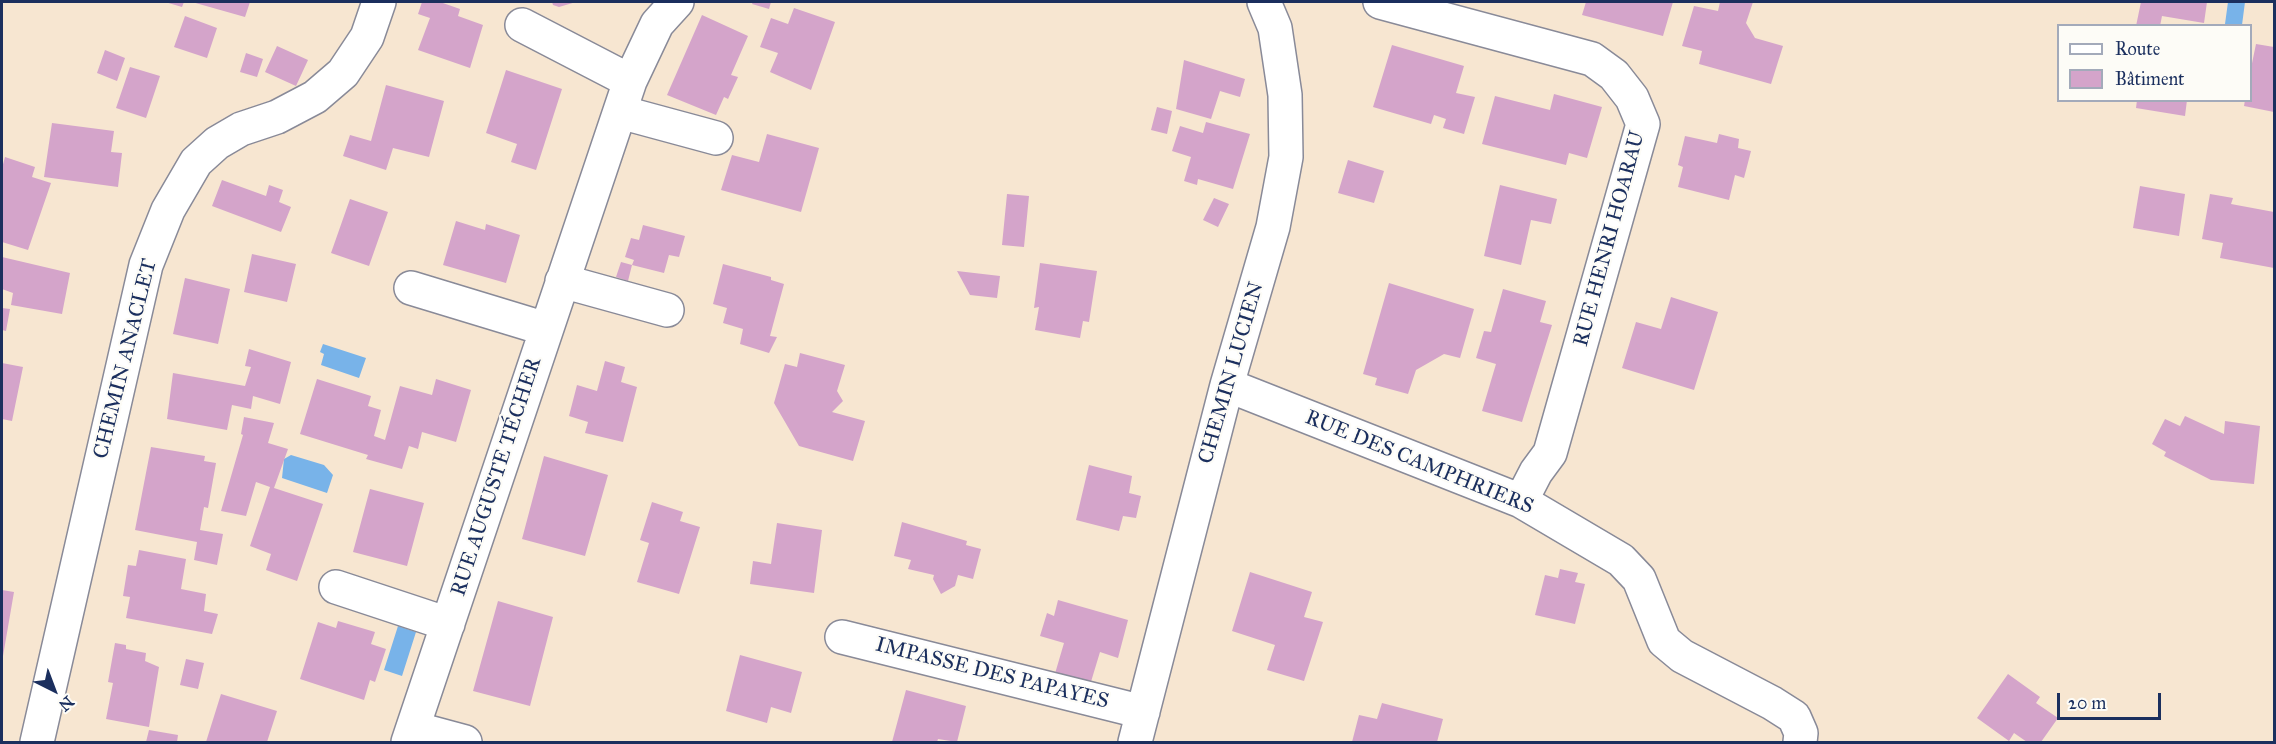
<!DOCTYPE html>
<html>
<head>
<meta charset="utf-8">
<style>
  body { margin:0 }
  #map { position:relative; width:2276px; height:744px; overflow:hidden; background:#f7e6d1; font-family:"IM FELL Great Primer",serif }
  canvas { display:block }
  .frame { position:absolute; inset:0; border:3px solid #1b2f5e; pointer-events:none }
  .legend { position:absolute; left:2057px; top:24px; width:195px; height:78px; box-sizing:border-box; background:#fdfcf7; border:2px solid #a3aaba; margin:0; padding:8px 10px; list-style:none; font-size:18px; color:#1b2f5e }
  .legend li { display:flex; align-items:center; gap:12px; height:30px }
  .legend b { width:30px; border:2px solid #a3aaba }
  .north { position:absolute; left:24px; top:660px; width:60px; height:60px; -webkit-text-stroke:4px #fdfcf7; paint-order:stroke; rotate:138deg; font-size:16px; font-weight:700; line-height:24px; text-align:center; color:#1b2f5e }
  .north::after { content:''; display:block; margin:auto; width:21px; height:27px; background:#1b2f5e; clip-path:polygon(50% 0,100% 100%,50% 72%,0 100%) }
  .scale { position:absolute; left:2057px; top:693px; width:104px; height:27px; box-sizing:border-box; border:3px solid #1b2f5e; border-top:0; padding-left:8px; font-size:18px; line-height:21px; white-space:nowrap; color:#1b2f5e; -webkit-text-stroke:4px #fdfcf7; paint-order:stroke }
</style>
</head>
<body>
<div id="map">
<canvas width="2276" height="744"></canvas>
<div class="frame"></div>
<ul class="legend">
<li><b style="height:8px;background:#fff"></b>Route</li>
<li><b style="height:16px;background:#d4a4ca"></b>Bâtiment</li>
</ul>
<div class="north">N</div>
<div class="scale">20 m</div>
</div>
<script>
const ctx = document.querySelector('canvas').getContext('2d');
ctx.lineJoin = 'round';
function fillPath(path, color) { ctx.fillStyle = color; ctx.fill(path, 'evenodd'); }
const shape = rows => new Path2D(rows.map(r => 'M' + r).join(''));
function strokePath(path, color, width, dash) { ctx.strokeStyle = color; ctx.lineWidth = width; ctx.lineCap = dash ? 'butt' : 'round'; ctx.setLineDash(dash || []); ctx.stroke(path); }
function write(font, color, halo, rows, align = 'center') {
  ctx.font = font + ' "IM FELL Great Primer",serif'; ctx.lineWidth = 4.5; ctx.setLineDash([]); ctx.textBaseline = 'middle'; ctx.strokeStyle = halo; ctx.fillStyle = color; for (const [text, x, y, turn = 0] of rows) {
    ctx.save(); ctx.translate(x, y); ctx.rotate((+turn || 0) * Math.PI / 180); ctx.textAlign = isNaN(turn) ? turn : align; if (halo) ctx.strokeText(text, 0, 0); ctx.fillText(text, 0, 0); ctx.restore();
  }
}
fillPath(shape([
  [2228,2,2245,2,2242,25,2225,24],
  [323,344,366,358,359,378,321,365,324,354,320,352],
  [291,455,324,465,333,475,327,493,282,478,284,459],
  [398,626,416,632,402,676,384,670]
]), '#78b3e9');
fillPath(shape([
  [165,2,184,2,182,7],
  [192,2,250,2,245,17],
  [422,2,440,2,460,9,458,16,483,25,470,68,418,50,430,18,418,14],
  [552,2,576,2,559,7,553,5],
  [753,2,771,2,769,9,752,4],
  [1586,2,1673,2,1663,36,1582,15],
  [1720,2,1753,2,1746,23,1755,38,1783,46,1771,84,1699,64,1702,51,1682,46,1694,6,1718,11],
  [2141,2,2207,2,2204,23,2162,16,2160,26,2136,26],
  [794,8,835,22,811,90,770,72,778,53,760,47,771,18,788,24],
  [702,15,748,36,731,75,738,77,728,99,724,97,716,115,667,95],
  [185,16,217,28,207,58,174,47],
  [2256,44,2274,47,2274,112,2244,106,2245,100,2250,100,2250,73],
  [1392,45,1464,66,1456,93,1475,97,1464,134,1443,128,1446,119,1434,115,1431,124,1373,107],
  [277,46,308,60,296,86,265,72],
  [105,50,125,58,117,81,97,73],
  [246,53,263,59,257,77,240,72],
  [1184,60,1245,79,1240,97,1220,91,1211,119,1176,109],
  [130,67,160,76,146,118,116,108],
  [506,70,562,89,536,170,511,162,517,144,486,133],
  [386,85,444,101,429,157,393,148,386,170,343,156,350,135,371,141],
  [1554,94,1602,107,1587,158,1569,153,1566,165,1482,144,1495,96,1550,110],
  [2137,100,2187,100,2185,116,2136,108],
  [1157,107,1172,111,1167,134,1151,130],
  [1206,122,1250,134,1233,189,1198,179,1197,185,1184,181,1191,157,1172,151,1180,126,1203,133],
  [52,123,114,131,111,152,122,153,118,187,44,177],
  [767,134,819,148,801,212,721,190,732,155,759,162],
  [1719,134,1739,139,1738,148,1751,151,1744,178,1735,175,1729,200,1678,187,1683,167,1678,165,1685,136,1717,143],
  [5,157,35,167,32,177,51,183,28,250,2,242,2,168],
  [1348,160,1384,171,1374,203,1338,193],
  [222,180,266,196,269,185,283,190,279,202,291,207,281,232,212,206],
  [1500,185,1557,199,1551,224,1531,220,1521,265,1484,256],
  [2140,186,2185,194,2179,236,2133,228],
  [1007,194,1029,196,1024,247,1002,245],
  [2210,194,2233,198,2231,204,2274,212,2274,268,2220,258,2223,243,2202,239],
  [1214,198,1229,204,1218,227,1203,220],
  [350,199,388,212,369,266,331,253],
  [456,221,485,230,486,224,520,235,506,283,443,265],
  [643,225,685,236,679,257,669,255,664,273,632,265,634,260,625,257,631,238,639,240],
  [252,254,296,264,287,302,244,292],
  [2,257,70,273,62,314,11,305,13,293,2,289],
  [621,262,632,265,628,281,616,277],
  [1040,263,1097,271,1089,322,1083,321,1080,338,1035,330,1039,307,1034,308],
  [723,264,771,277,771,280,784,284,770,336,777,337,769,353,740,344,743,329,723,323,727,308,713,304],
  [957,271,1000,276,997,298,970,295],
  [185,278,230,289,218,344,173,334],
  [1389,283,1474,309,1460,358,1444,354,1416,370,1408,394,1375,385,1377,378,1363,374],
  [1503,289,1546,301,1540,322,1552,325,1522,422,1482,411,1496,364,1476,358,1484,331,1491,332],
  [1671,297,1718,312,1694,390,1622,368,1636,322,1661,329],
  [2,308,10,309,6,331,2,330],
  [249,349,291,362,280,404,253,396,251,409,232,405,227,430,167,419,173,373,245,386,251,367,245,366],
  [800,353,845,365,837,391,843,401,832,412,865,421,853,461,799,446,774,403,785,364,797,367],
  [605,361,625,367,621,382,637,387,623,442,585,433,588,422,569,416,577,385,597,391],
  [2,363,23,367,12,421,2,419],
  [317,379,371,396,368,406,381,410,374,436,385,440,400,386,432,395,436,379,471,390,456,442,422,432,418,449,409,446,402,469,366,459,368,455,300,434],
  [2185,416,2224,434,2225,421,2260,426,2254,484,2211,480,2164,456,2166,452,2152,444,2165,419,2180,426],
  [244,417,274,423,268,443,288,449,274,488,323,504,297,581,266,570,271,554,250,546,270,487,256,482,246,516,221,511,243,435,241,434],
  [151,447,205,456,204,461,216,463,208,508,204,507,200,530,223,534,217,565,194,560,197,542,135,530],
  [544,456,608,475,585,556,522,539],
  [1089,465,1132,476,1129,493,1141,496,1136,518,1123,516,1119,531,1076,520],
  [370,489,424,503,407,566,353,552],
  [652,502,683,512,680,521,700,527,679,594,637,582,649,543,640,540],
  [902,522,967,541,966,545,981,549,973,579,958,575,955,586,941,594,933,579,934,575,908,569,911,560,894,556],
  [777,523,822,530,814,593,750,584,753,561,771,564],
  [139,550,186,559,181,589,206,594,204,611,218,614,212,634,126,618,130,597,123,596,128,565,136,566],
  [1560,569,1578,573,1575,582,1585,584,1575,624,1535,615,1545,575,1558,578],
  [1250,572,1312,592,1304,617,1323,622,1304,681,1267,670,1275,645,1232,631],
  [2,590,14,592,3,656,2,656],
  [1058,600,1128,620,1118,658,1100,652,1090,685,1054,677,1064,643,1040,636,1047,613,1054,616],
  [498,601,553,617,530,706,473,691],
  [338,621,375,632,371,644,386,649,375,682,370,680,364,700,300,679,318,622,336,628],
  [115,643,126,645,126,649,146,653,145,661,159,667,149,727,106,719,113,683,108,682],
  [740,655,802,672,791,713,771,707,767,723,726,711],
  [186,659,204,663,198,689,180,685],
  [2008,674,2040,697,2036,703,2058,718,2041,742,2027,742,2014,733,2009,741,1977,718],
  [906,690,966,706,957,742,938,739,937,742,892,742],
  [221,694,277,711,267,742,206,742],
  [1382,703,1443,719,1437,742,1352,742,1359,715,1377,719],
  [149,730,178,735,177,742,146,742]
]), '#d4a4ca');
const minor = shape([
  [1380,2,1592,59,1614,75,1632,98,1643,124,1550,453,1536,472,1521,501],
  [522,25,630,81],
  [620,112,716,138],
  [562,281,667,310],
  [411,288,546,329],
  [1227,385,1521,501,1621,560,1639,579,1664,641,1682,656,1772,703,1794,717,1801,733,1800,742],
  [336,587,448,624],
  [842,637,1143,712],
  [413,728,465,742],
  [37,742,146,265,168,210,196,162,217,143,241,129,277,117,315,97,343,73,367,37,379,2],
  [408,742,630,81,657,24,677,2],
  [1135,742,1227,385,1273,227,1286,157,1285,95,1275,28,1264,2]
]);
strokePath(minor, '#898a98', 36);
strokePath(minor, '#fff', 33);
write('21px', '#1b2f5e', '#fdfcf7', [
  ["RUE HENRI HOARAU",1610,239,-75],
  ["CHEMIN ANACLET",126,359,-76],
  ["CHEMIN LUCIEN",1232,373,-74],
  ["RUE DES CAMPHRIERS",1419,463,22],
  ["RUE AUGUSTE TÉCHER",497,477,-72],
  ["IMPASSE DES PAPAYES",992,674,14]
]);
</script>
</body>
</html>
